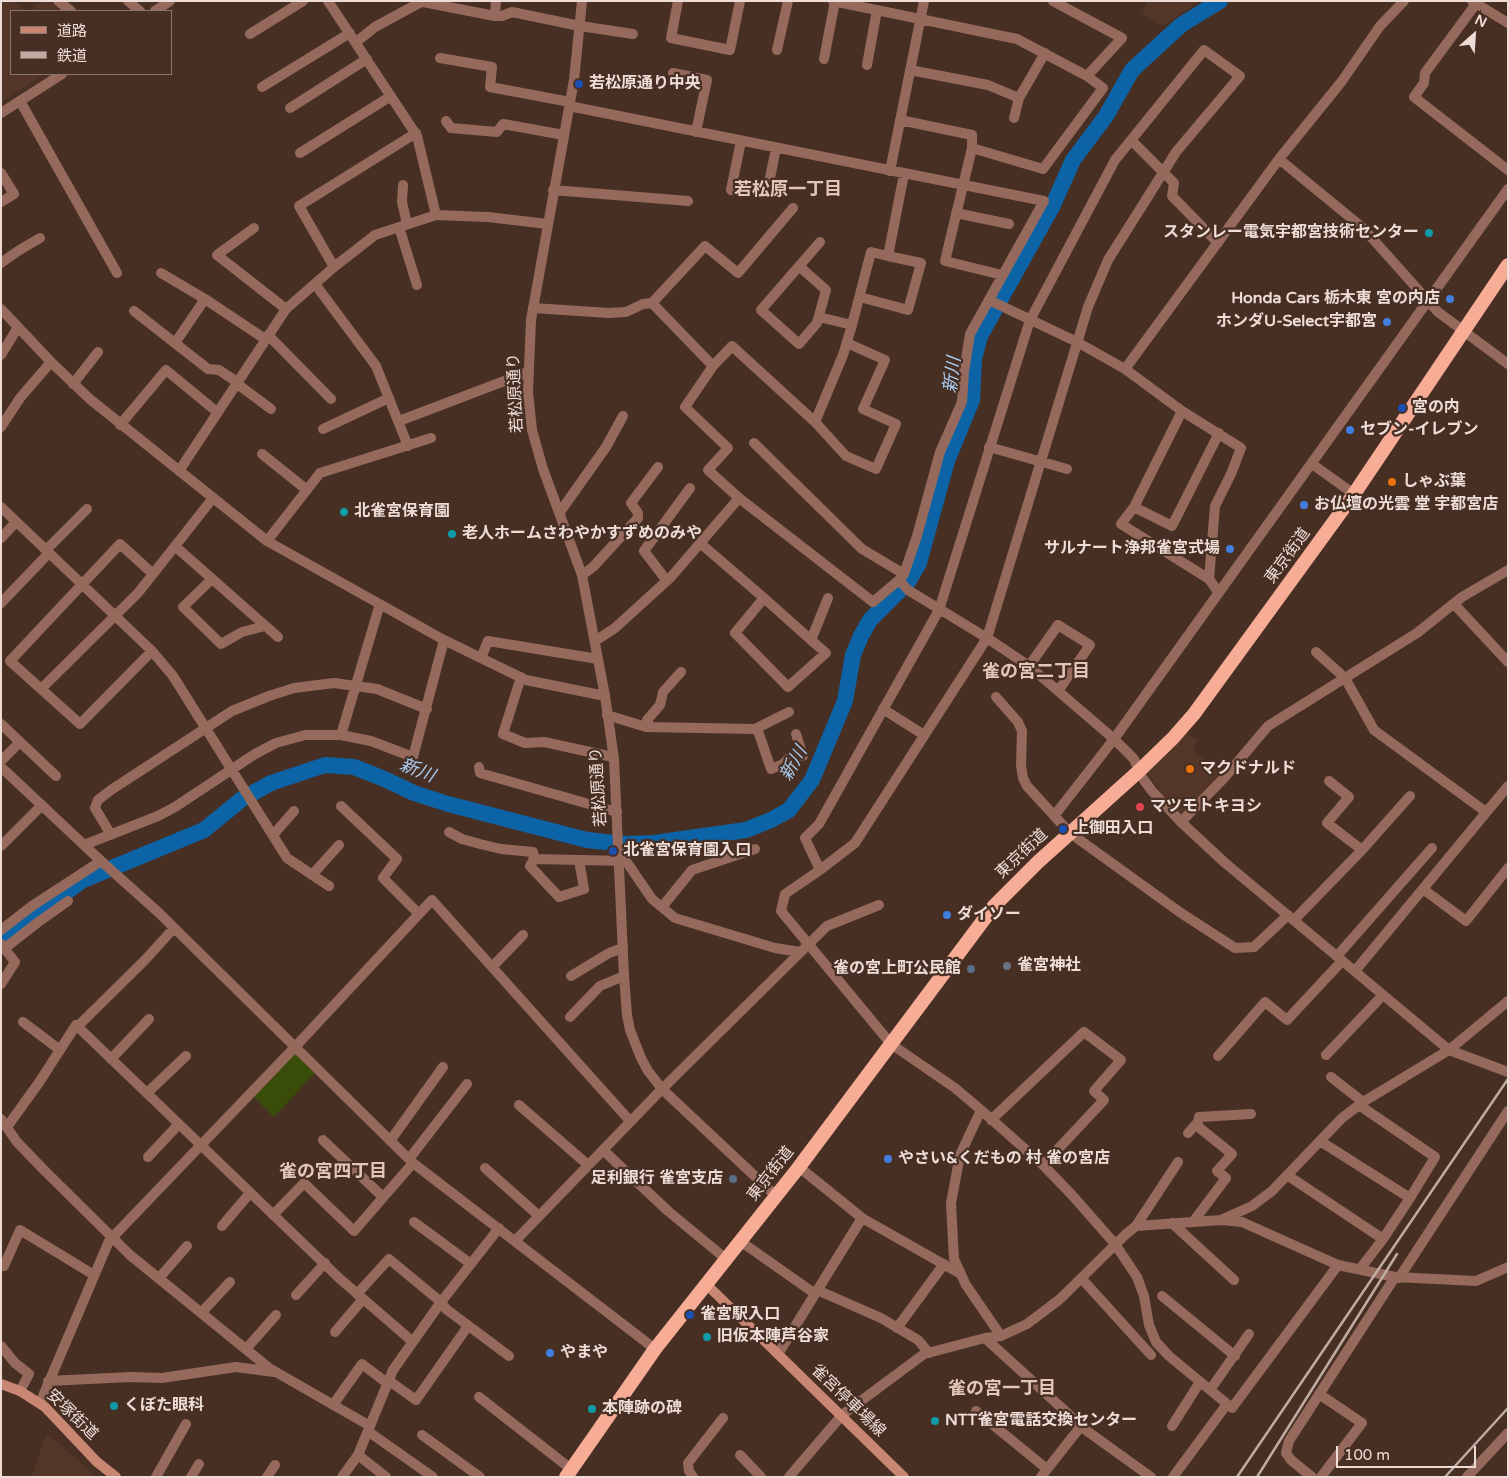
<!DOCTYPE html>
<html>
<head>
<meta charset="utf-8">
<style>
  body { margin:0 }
  #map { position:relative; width:1509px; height:1478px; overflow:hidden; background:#472f24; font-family:"Varela Round","Noto Sans JP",sans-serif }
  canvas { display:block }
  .frame { position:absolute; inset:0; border:2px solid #edddd6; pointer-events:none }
  .legend { position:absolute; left:10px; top:10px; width:162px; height:65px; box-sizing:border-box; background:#472f24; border:1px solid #89756b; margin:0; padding:6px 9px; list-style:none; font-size:15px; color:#edddd6 }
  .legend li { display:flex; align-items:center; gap:10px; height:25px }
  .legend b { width:25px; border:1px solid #89756b }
  .north { position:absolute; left:1449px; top:10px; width:50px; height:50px; -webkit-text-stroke:4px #472f24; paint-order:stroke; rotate:26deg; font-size:14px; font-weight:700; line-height:20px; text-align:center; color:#edddd6 }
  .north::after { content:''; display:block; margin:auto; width:18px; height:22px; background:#edddd6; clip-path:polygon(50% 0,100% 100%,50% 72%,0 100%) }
  .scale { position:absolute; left:1336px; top:1446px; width:140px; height:22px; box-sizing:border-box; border:2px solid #edddd6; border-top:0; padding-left:6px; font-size:15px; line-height:18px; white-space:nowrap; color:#edddd6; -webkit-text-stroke:4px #472f24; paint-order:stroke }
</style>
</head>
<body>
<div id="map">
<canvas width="1509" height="1478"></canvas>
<div class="frame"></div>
<ul class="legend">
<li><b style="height:6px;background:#c98672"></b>道路</li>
<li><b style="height:6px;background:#beaba3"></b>鉄道</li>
</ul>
<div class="north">N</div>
<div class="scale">100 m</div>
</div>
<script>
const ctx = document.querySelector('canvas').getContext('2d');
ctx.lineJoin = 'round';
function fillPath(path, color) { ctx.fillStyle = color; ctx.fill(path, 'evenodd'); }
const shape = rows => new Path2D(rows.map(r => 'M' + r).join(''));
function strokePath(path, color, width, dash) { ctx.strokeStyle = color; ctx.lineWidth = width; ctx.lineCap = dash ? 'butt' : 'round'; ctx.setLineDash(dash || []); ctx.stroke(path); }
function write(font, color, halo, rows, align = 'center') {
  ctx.font = font + ' "Varela Round","Noto Sans JP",sans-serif'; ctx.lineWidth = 4.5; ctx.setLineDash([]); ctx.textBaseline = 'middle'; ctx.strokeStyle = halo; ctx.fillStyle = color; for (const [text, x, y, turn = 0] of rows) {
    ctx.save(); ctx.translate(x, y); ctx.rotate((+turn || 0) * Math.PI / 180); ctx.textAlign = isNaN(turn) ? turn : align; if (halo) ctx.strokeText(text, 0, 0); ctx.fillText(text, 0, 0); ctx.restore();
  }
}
fillPath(shape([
  [1,1,13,1,26,11,11,11,11,74,44,74,1,103],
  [39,1,48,1,61,11,31,11],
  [1148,1,1199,1,1163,26,1142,14],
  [1187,733,1197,740,1193,748,1196,753,1222,774,1182,817,1145,771],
  [48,1434,77,1459,97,1477,32,1477,43,1442]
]), '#543628');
fillPath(shape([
  [295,1052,317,1071,274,1117,253,1096]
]), '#394c09');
strokePath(shape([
  [1,941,19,926,83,880,204,830,242,799,271,783,325,765,354,767,382,778,414,793,448,804,587,840,624,844,654,843,746,830,771,820,789,810,812,780,845,701,853,655,861,636,870,620,908,582,919,563,947,461,972,400,974,359,980,336,1053,205,1073,160,1106,116,1132,70,1181,25,1220,1]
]), '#0c64a6', 16);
strokePath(shape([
  [58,1,71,11],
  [128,1,140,11],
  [328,1,417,136,436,215],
  [678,1,671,38,730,50,740,1],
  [833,1,1017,39,1087,76,1122,38,1053,1],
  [1472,1,1508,23],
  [1478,1,1425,73,1424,83,1414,97,1508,170],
  [155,11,170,1],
  [495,16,496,1],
  [250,34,303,1],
  [356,42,375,27,419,3,423,2,495,16,502,16,512,12,580,26,633,34],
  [777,50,788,1],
  [440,58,492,67,490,87,570,102],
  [824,59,835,1],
  [867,65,877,10],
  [910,70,988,85,1019,98],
  [673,73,707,80,696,132],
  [262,87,350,33],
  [20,101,117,273],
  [569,106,1044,201,970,334,964,372,962,402,940,452,917,536,904,574,899,580,873,602,739,498,671,577,615,628,595,641],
  [290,108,367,59],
  [1,113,62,74],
  [1014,118,1019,98,1045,53],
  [900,120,972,135,972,148,945,261,1002,275],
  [446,121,451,128,497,132,503,124,564,135],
  [1131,140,1174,183,1172,196,1218,243],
  [972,148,1043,169,1103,88,1087,76],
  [300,153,391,96],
  [1279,159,1363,228,1438,312,1508,364],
  [890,171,924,1],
  [1,173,14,194,1,202],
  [769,183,776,148],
  [403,185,402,202,407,224],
  [553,190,688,201],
  [731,190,741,141],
  [956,213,1009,224],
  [399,227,417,285],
  [254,228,217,255,286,309],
  [1,263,18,251,40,238],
  [334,267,299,206,416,133],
  [800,267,826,290,817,323,799,344,761,310,820,242],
  [161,273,205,299,265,339],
  [315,284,376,366,408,446],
  [860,297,908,310,921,263,888,256],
  [989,300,1077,342,1125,369,1279,159,1342,81,1380,26,1404,1],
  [652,303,713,366],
  [533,308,609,313,626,312,643,304,652,303,705,246,738,273,793,208],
  [1,309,51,362,91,400,267,541,444,640,526,680,605,696],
  [134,311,208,369,219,370,237,382],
  [819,317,852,325],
  [268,335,331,399],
  [175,343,205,299],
  [847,343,885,360,863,409,896,424,876,469,846,456,815,422,843,355,852,325,871,252,888,256,904,174],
  [1,355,18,327],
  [1125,369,1182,411,1241,448,1231,474,1215,506,1209,579,1219,593],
  [236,383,271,409],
  [73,384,98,352],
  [1182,411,1134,507,1121,524,1209,579],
  [399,421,528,372],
  [120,425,166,370,217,412],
  [1,427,20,398,51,362],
  [323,429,389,398],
  [754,443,862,549,904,574],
  [989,447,1067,469],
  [262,454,307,490],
  [1312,464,1354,494],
  [179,471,286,309,334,267,375,235,436,215,488,217,547,224],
  [739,498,708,470,728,448,685,407,713,366,732,346,815,422],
  [1,507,152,651,173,676,287,858,329,886],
  [1134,507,1172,526,1219,433],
  [560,512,606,447,623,416],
  [1,538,16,522],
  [267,541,320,473,431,438],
  [700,543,764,598,811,640,826,653,788,687,735,633,764,598],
  [176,547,278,637],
  [46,550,87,509],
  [582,575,593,567,638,518,638,513,631,503,658,467],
  [212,579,183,607,221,644,242,632,265,626],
  [899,580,908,590,987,638,1029,666,1114,739,1134,759,1139,771],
  [667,581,644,551,690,488],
  [1,603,49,553],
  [1454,604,1508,662],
  [811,640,828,598],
  [152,651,80,724,10,661,120,544,153,574],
  [1316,652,1345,678,1374,730,1486,812],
  [481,658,488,641,598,659],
  [1029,666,1058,625,1090,645,1058,691],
  [521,677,503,734,525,743,544,742,613,757],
  [41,689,138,593,213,498],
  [996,697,1018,722,1022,731,1021,765,1023,778,1027,786,1070,833,1181,913,1235,948,1254,947,1288,915],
  [883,709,924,735],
  [607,715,646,727,755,729,789,712],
  [1,724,56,776],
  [650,727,647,720,660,705,663,692,681,672],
  [757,728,771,769,783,764,789,758,803,756,796,734],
  [341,735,380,604],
  [1,761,20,742],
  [1,767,101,861,158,912,413,1163,655,1349],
  [479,767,480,773,617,812],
  [341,806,397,859,383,878,419,914],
  [1054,816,1114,739,1508,189],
  [1181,822,1225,777,1268,726,1417,633,1462,597,1508,570],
  [449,832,462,839,480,844,501,849,533,852,534,859,626,861,652,899,675,918,775,948,800,952],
  [111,835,95,808,98,800,111,790,232,711,269,696,294,688,334,683,377,689,427,709],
  [273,835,294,811],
  [84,845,158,816,175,807,255,754,276,743,305,735,341,735,371,741,413,757,444,640],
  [1,846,42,805],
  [1362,850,1410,796],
  [534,859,530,866,559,897,584,889,579,860],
  [820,870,805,838,819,824,939,610,1030,320,1115,160,1204,50,1240,76,1176,152,1108,260,1088,307,987,638,855,843,820,870,785,894,781,911,891,1044,955,1088,981,1110,1043,1165,1072,1195,1115,1244,1137,1277,1144,1296,1149,1325,1156,1342,1169,1356,1232,1408,1338,1265],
  [312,875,339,845],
  [1423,889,1466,921,1508,868],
  [662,907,692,870,755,849],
  [1294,920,1362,850,1327,823,1349,797,1329,781],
  [1,930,32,906,101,861],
  [1,944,15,962,1,984],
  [5,948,37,923,68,901],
  [1337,956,1432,848],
  [492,967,523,935],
  [1355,971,1508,786],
  [571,976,609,953,623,948],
  [570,1017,600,986,624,976],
  [23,1022,60,1050],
  [78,1026,145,960,174,928],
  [1326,1055,1383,995],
  [1218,1056,1265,1002,1287,1020,1342,961],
  [111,1059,149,1019],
  [1331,1077,1363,1102],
  [147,1093,186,1056],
  [519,1105,588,1165],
  [1359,1105,1435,1157,1410,1198,1383,1239,1360,1269],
  [981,1110,960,1155,951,1203,954,1259,966,1285,1001,1336],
  [1,1119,17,1142,44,1170,130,1255,269,1368,370,1426],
  [991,1120,1084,1032,1121,1060,1094,1091,1104,1100,1043,1165],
  [7,1127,40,1081,76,1025,339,1278,413,1342],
  [1188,1133,1198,1122,1199,1117,1251,1114],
  [323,1140,383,1197],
  [390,1141,443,1067],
  [1320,1141,1410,1198],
  [603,1150,668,1211,726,1259],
  [148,1157,179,1124],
  [409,1159,467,1084],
  [799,1167,862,1218,959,1273],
  [485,1168,539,1216],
  [1287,1175,1383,1239],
  [273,1215,304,1183,354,1231,413,1163],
  [1223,1219,1252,1206,1272,1191,1342,1118,1363,1102,1449,1050,1508,1001],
  [414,1222,471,1264],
  [1193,1222,1226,1178,1217,1171,1232,1154,1196,1125],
  [1172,1223,1234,1280],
  [222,1226,250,1193],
  [1136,1226,1178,1162],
  [515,1241,662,1089,827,926,879,905],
  [740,1241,814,1293],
  [1,1264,4,1266,20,1230,94,1275],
  [159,1278,187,1246],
  [1399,1278,1508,1111],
  [1082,1279,1151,1355],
  [817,1290,881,1318,918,1340,929,1353],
  [357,1294,389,1259,441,1302,446,1309,509,1356],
  [296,1295,325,1263],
  [1162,1296,1235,1356],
  [201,1313,230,1282],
  [897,1328,944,1264],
  [335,1332,363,1299],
  [985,1338,1087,1431,1151,1477],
  [1,1346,15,1363,29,1374,20,1391],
  [246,1349,276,1315],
  [778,1354,862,1218],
  [388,1380,416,1400,468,1326],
  [48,1381,131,1377,162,1378,236,1367,274,1372],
  [1210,1390,1249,1334],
  [1319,1394,1362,1423,1321,1477],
  [479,1397,571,1469],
  [40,1403,109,1241,295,1047,432,900,630,1121],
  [333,1405,362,1364,387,1383],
  [976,1411,1047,1469],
  [1172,1426,1200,1382],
  [369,1432,433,1477],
  [422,1435,480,1477],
  [358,1455,386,1477],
  [740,1455,761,1477],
  [156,1477,186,1424],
  [191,1477,199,1464],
  [267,1477,275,1465],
  [342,1477,358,1455,393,1370,441,1302,499,1228],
  [693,1477,689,1471,688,1463,723,1418],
  [789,1477,842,1415,924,1354,985,1338,1001,1336,1027,1324,1060,1299,1126,1234,1136,1226,1222,1220,1242,1222,1338,1265,1395,1277,1476,1281,1508,1267],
  [1041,1477,1081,1426],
  [1173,1477,1227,1404],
  [1312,1477,1291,1460,1286,1453,1289,1441,1395,1277],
  [1467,1477,1508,1433]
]), '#956a5d', 10);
strokePath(shape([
  [582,1,574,80,531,320,528,392,532,430,543,469,582,575,605,696,614,759,624,976,627,1015,630,1030,641,1058,648,1071,662,1089,776,1196],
  [1139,771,1141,776,1152,791,1181,822,1224,862,1449,1050,1508,1072]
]), '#956a5d', 10);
strokePath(shape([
  [706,1284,904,1477],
  [1,1384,20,1391,45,1407,97,1462,116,1477]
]), '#c98672', 10);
strokePath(shape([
  [566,1477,655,1349,799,1167,994,906,1038,862,1139,771,1173,738,1194,714,1354,494,1508,265]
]), '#f7ac96', 14);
strokePath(shape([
  [1237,1477,1508,1079],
  [1257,1477,1397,1254],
  [1445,1477,1508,1408]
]), '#beaba3', 2.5);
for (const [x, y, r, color] of [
  [579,84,5,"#1a4fb4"],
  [1429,233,5,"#0f9aa8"],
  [1450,299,5,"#3f7fe0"],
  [1387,322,5,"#3f7fe0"],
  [1402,408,5,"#1a4fb4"],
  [1350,430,5,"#3f7fe0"],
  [1392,482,5,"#e8710a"],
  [1304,505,5,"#3f7fe0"],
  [344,512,5,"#0f9aa8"],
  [452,534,5,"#0f9aa8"],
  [1230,549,5,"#3f7fe0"],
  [1190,769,5,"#e8710a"],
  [1140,807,5,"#e0444e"],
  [1063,829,5,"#1a4fb4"],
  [613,851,5,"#1a4fb4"],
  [947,915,5,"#3f7fe0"],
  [1007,966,5,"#6b7280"],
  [971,969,5,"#5c6f8a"],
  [888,1159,5,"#3f7fe0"],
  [733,1179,5,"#5c6f8a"],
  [690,1315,5,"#1a4fb4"],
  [707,1337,5,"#0f9aa8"],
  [550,1353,5,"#3f7fe0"],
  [114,1406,5,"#0f9aa8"],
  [592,1409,5,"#0f9aa8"],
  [935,1421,5,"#0f9aa8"]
]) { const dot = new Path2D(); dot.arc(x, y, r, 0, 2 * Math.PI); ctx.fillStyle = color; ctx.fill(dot); strokePath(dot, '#472f24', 2); }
write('bold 16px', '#edddd6', '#472f24', [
  ["若松原通り中央",589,84],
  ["スタンレー電気宇都宮技術センター",1419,233,"right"],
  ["Honda Cars 栃木東 宮の内店",1440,299,"right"],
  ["ホンダU-Select宇都宮",1377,322,"right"],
  ["宮の内",1412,408],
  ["セブン-イレブン",1360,430],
  ["しゃぶ葉",1402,482],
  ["お仏壇の光雲 堂 宇都宮店",1314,505],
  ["北雀宮保育園",354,512],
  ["老人ホームさわやかすずめのみや",462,534],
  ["サルナート浄邦雀宮式場",1220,549,"right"],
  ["マクドナルド",1200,769],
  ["マツモトキヨシ",1150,807],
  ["上御田入口",1073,829],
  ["北雀宮保育園入口",623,851],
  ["ダイソー",957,915],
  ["雀宮神社",1017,966],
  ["雀の宮上町公民館",961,969,"right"],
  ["やさい&くだもの 村 雀の宮店",898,1159],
  ["足利銀行 雀宮支店",723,1179,"right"],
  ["雀宮駅入口",700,1315],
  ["旧仮本陣芦谷家",717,1337],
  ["やまや",560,1353],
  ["くぼた眼科",124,1406],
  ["本陣跡の碑",602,1409],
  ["NTT雀宮電話交換センター",945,1421]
], 'left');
write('16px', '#edddd6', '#472f24', [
  ["若松原通り",516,393,-93],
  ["東京街道",1288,556,-54],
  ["若松原通り",599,787,-94],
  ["東京街道",1022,854,-43],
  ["東京街道",771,1174,-52],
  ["雀宮停車場線",848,1401,44],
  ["安塚街道",72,1415,44]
]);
write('bold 18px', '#e4c6b8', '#472f24', [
  ["若松原一丁目",788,190],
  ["雀の宮二丁目",1036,672],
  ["雀の宮四丁目",333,1172],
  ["雀の宮一丁目",1002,1389]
]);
write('italic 18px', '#a9cdf1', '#472f24', [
  ["新川",953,375,-83],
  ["新川",794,764,-61],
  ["新川",417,771,21]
]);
</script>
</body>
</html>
